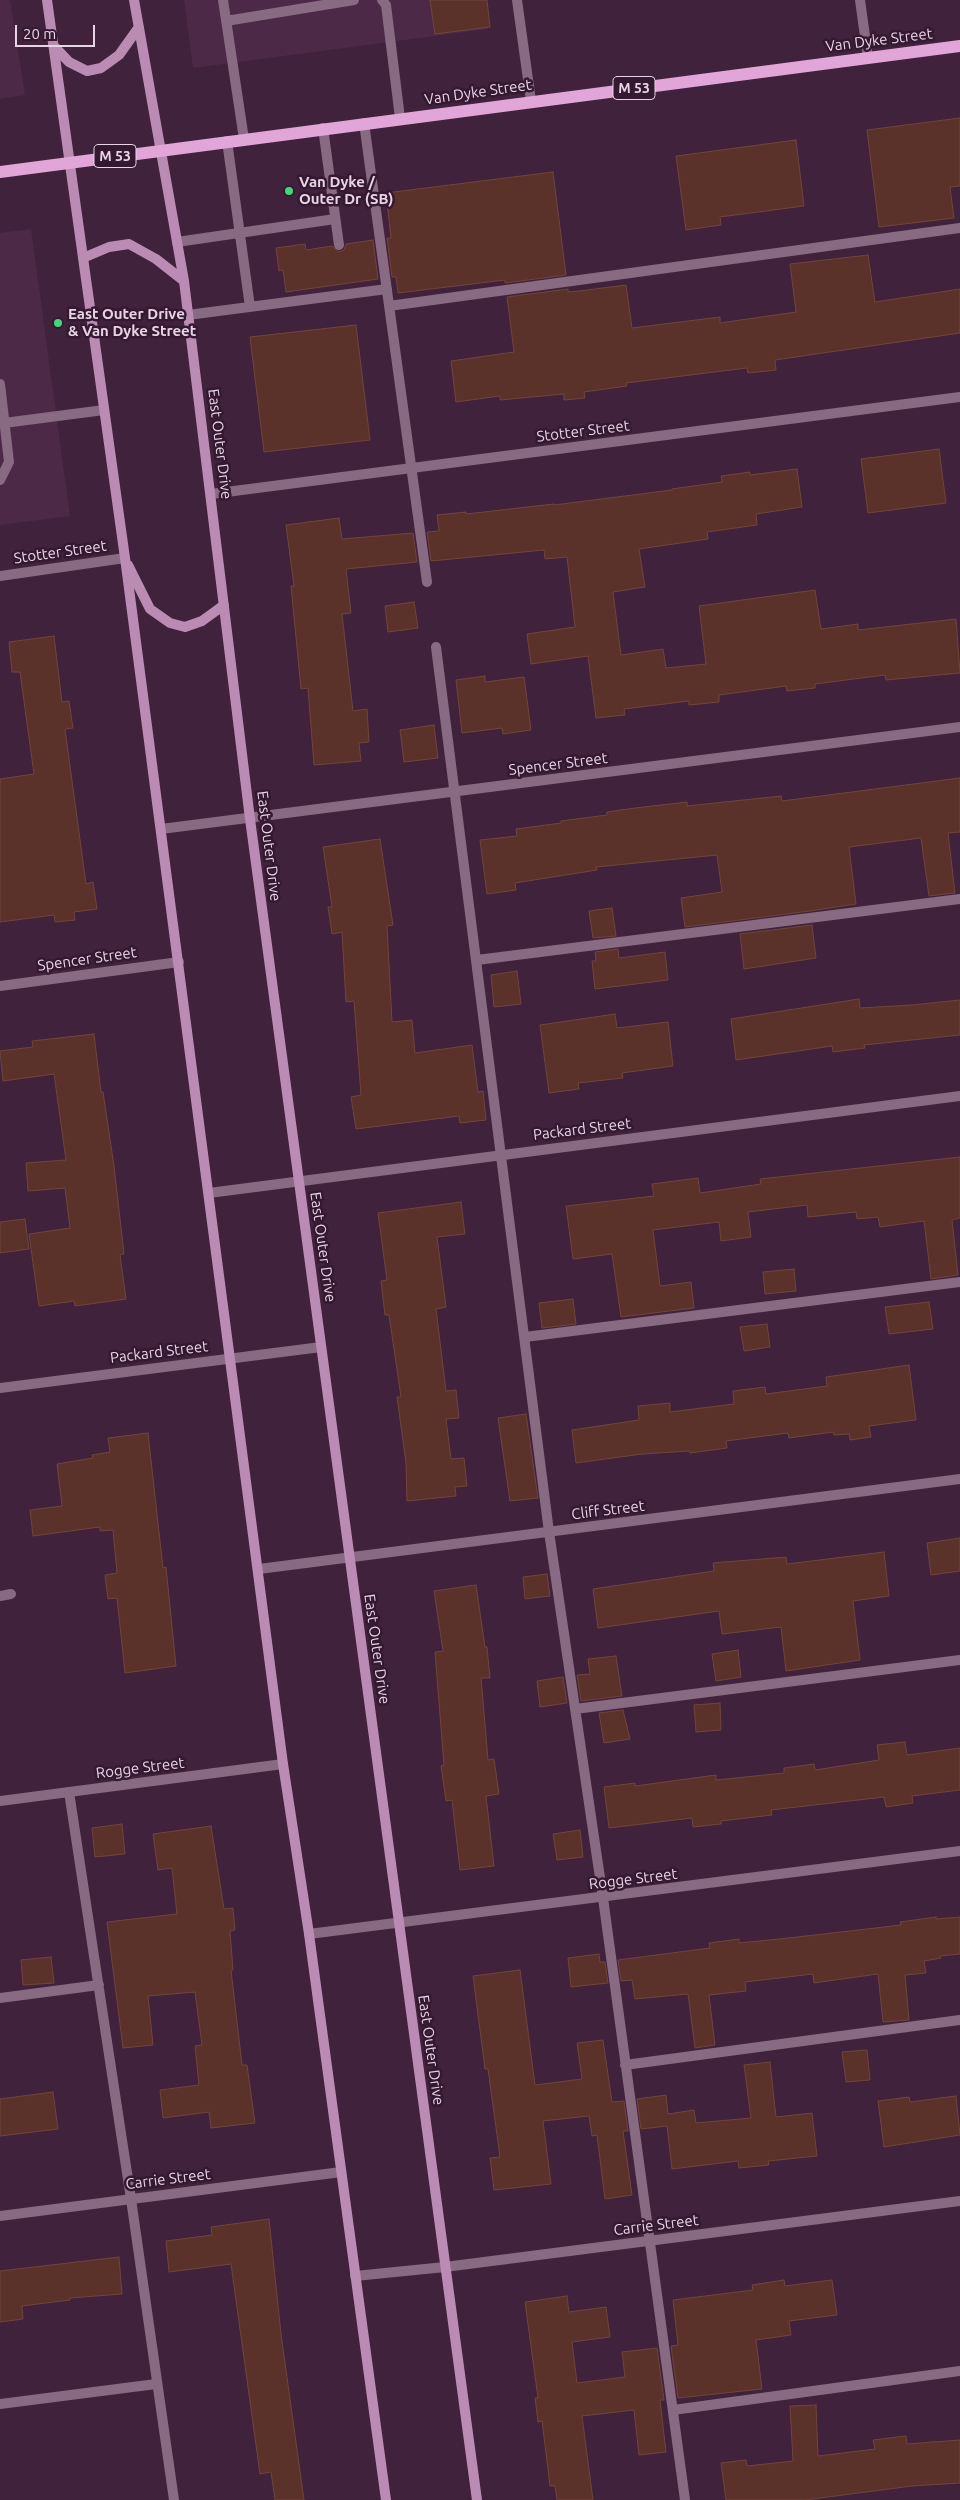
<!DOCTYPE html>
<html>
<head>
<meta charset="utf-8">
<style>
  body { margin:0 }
  #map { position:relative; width:960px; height:2500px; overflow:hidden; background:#40223c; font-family:Ubuntu,sans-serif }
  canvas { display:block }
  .scale { position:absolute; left:15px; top:25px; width:80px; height:22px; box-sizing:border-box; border:2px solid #e7d4e4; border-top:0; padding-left:6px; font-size:15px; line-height:18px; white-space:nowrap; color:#e7d4e4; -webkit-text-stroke:4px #351831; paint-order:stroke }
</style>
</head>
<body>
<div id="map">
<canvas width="960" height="2500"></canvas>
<div class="scale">20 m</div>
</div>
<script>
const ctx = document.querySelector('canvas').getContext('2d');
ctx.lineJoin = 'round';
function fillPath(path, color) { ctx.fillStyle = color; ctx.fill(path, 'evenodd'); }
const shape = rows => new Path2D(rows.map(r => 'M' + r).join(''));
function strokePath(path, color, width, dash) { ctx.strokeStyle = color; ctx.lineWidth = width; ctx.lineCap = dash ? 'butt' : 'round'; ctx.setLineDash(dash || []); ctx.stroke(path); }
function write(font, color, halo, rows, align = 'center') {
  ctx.font = font + ' Ubuntu,sans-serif'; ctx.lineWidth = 5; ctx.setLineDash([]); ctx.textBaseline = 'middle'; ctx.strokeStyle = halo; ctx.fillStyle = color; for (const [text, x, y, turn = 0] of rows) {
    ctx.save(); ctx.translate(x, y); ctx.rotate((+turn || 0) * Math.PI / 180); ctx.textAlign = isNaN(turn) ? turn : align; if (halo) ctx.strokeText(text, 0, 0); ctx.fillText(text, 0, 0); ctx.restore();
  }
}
fillPath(shape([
  [0,0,10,0,25,95,0,99],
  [184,0,484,0,488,29,193,68],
  [31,229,70,516,0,525,0,233]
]), '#4d2948');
const building = shape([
  [430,0,487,0,490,27,435,34,430,0],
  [960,118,960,186,950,187,954,218,879,227,867,130,960,118],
  [796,140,804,206,720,217,721,225,686,230,676,156,796,140],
  [553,172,566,275,505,283,505,280,398,293,396,277,392,277,387,238,391,238,386,193,553,172],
  [373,240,378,279,286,292,283,270,279,271,276,248,305,244,306,250,332,246,339,252,344,250,346,244,373,240],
  [868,255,875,302,960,289,960,333,775,360,776,370,748,373,747,368,626,383,627,386,584,392,585,398,564,400,564,394,500,400,500,396,456,402,451,361,514,352,507,297,568,289,568,292,579,291,626,285,632,328,720,317,720,323,796,312,790,264,868,255],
  [356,325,370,440,264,452,250,337,356,325],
  [939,449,946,503,868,513,861,459,939,449],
  [797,469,802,507,756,514,757,525,707,532,708,539,639,549,645,587,613,592,621,655,663,649,666,668,706,664,699,606,815,590,821,629,858,624,858,630,956,619,960,673,886,680,885,675,815,684,815,688,787,691,786,686,719,695,719,702,689,705,689,701,624,709,625,715,596,718,588,656,531,664,527,634,575,627,567,557,545,559,544,550,431,561,427,532,439,531,437,515,466,512,466,514,554,504,554,505,672,490,672,489,722,482,721,476,750,472,750,475,797,469],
  [339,518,342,539,413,533,417,562,346,569,351,613,342,614,353,711,367,709,369,742,359,743,361,761,314,765,308,688,301,689,291,586,294,586,286,525,339,518],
  [414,602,418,628,388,632,385,606,414,602],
  [54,636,62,702,69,701,73,728,65,729,86,884,93,882,97,909,74,912,75,920,55,922,54,915,0,922,0,779,34,774,20,672,12,672,9,642,54,636],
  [485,676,485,682,524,677,531,730,503,734,502,728,462,733,456,680,485,676],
  [434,725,438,758,404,762,400,730,434,725],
  [960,778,960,832,948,833,955,893,929,896,921,838,849,847,856,904,810,911,685,927,681,898,722,892,717,855,596,867,597,870,515,883,516,890,487,894,480,840,517,836,516,829,561,823,561,821,607,815,607,812,635,808,687,802,687,806,781,796,782,801,960,778],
  [380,839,393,925,387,926,392,1022,412,1020,415,1053,472,1045,478,1092,483,1091,486,1120,460,1123,459,1116,356,1129,351,1097,361,1095,354,1001,346,1002,342,932,332,934,328,907,332,907,323,847,380,839],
  [612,908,616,936,593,938,589,911,612,908],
  [812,925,816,958,744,969,740,934,812,925],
  [618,949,619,958,665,952,668,980,595,989,592,961,596,961,595,952,618,949],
  [517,971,521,1004,494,1007,491,975,517,971],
  [859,999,860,1008,912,1005,960,1000,960,1035,864,1045,865,1048,833,1052,832,1046,736,1060,731,1019,859,999],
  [615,1014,617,1028,668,1022,673,1066,622,1073,623,1078,578,1083,579,1089,549,1093,540,1025,615,1014],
  [94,1034,101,1092,103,1092,114,1166,124,1254,120,1255,126,1299,75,1306,74,1301,39,1306,29,1234,70,1228,65,1188,28,1191,26,1163,66,1160,54,1074,3,1081,0,1051,33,1047,32,1041,94,1034],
  [960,1157,960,1218,952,1220,958,1275,931,1279,924,1221,880,1227,878,1217,857,1219,856,1212,808,1217,807,1205,748,1212,751,1237,721,1241,719,1222,653,1230,660,1286,691,1282,694,1308,621,1317,612,1254,573,1259,566,1206,654,1196,652,1184,698,1178,700,1193,761,1184,760,1179,960,1157],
  [461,1202,465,1234,437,1237,446,1307,436,1309,446,1391,456,1390,459,1418,446,1419,451,1459,464,1458,467,1486,455,1487,456,1496,407,1501,406,1463,397,1397,401,1397,389,1315,385,1315,381,1281,387,1280,378,1213,461,1202],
  [25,1219,29,1249,0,1253,0,1222,25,1219],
  [794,1269,796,1291,765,1294,763,1272,794,1269],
  [573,1299,576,1324,542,1328,539,1303,573,1299],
  [929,1302,933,1329,889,1334,885,1307,929,1302],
  [767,1324,770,1347,744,1351,740,1327,767,1324],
  [909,1365,916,1420,869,1426,871,1437,850,1440,849,1434,834,1435,833,1432,789,1438,788,1433,726,1441,727,1448,690,1453,689,1451,642,1454,576,1463,572,1430,639,1420,638,1406,670,1403,670,1412,734,1404,733,1391,765,1387,766,1394,827,1386,826,1377,909,1365],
  [526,1414,538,1498,510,1501,498,1418,526,1414],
  [148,1433,163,1568,166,1567,176,1666,125,1673,117,1598,108,1599,105,1575,117,1573,113,1530,100,1531,100,1527,33,1536,30,1510,62,1506,57,1464,93,1458,92,1455,110,1452,108,1438,148,1433],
  [960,1538,960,1571,931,1575,927,1543,960,1538],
  [884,1552,889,1596,853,1601,860,1660,786,1671,781,1627,722,1634,719,1611,598,1628,593,1589,714,1571,713,1563,786,1557,787,1564,884,1552],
  [547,1574,550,1596,525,1599,523,1577,547,1574],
  [476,1585,485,1647,487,1647,490,1678,481,1678,488,1760,494,1759,499,1794,486,1796,494,1866,460,1870,452,1800,446,1801,441,1766,444,1765,435,1652,443,1651,434,1591,476,1585],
  [738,1650,741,1677,716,1681,712,1654,738,1650],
  [616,1656,622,1696,581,1701,577,1675,590,1674,588,1659,616,1656],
  [563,1677,567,1703,540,1707,537,1681,563,1677],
  [720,1703,721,1730,696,1732,694,1705,720,1703],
  [623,1710,630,1739,604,1743,599,1713,623,1710],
  [905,1742,907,1755,960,1748,960,1790,912,1796,913,1803,886,1807,884,1797,771,1810,772,1815,721,1821,721,1824,693,1827,692,1818,609,1828,604,1787,635,1783,635,1786,716,1775,716,1780,784,1773,784,1768,814,1764,815,1770,879,1760,877,1745,905,1742],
  [122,1824,125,1854,95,1857,92,1828,122,1824],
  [211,1826,224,1909,233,1908,235,1930,230,1931,233,1970,231,1970,242,2065,247,2065,255,2123,211,2128,209,2112,163,2118,160,2090,199,2085,195,2046,202,2045,195,1992,148,1996,153,2045,123,2048,107,1922,177,1914,172,1868,158,1870,153,1834,211,1826],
  [580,1830,583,1857,557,1860,553,1834,580,1830],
  [936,1917,936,1919,960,1917,960,1954,940,1956,941,1958,924,1961,926,1973,905,1975,909,2020,883,2022,878,1974,814,1983,813,1974,745,1982,746,1991,709,1995,715,2045,695,2048,688,1994,635,1999,632,1980,621,1981,618,1960,710,1948,709,1943,739,1939,739,1943,789,1938,901,1925,900,1922,936,1917],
  [599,1954,600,1962,605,1962,608,1983,571,1987,568,1958,599,1954],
  [51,1957,54,1983,23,1985,21,1960,51,1957],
  [520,1970,535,2085,582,2079,577,2043,603,2040,612,2102,624,2101,628,2131,623,2131,632,2195,605,2199,597,2135,592,2136,589,2116,543,2121,551,2184,494,2190,490,2158,500,2157,488,2069,485,2069,473,1976,520,1970],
  [867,2050,870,2080,846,2082,842,2052,867,2050],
  [770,2062,776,2117,812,2113,817,2156,768,2161,769,2165,739,2168,738,2161,672,2169,667,2126,641,2129,637,2099,666,2095,668,2114,694,2110,696,2123,751,2118,744,2065,770,2062],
  [53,2092,58,2129,0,2136,0,2099,53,2092],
  [956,2096,960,2135,884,2147,878,2101,909,2097,910,2102,956,2096],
  [269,2219,281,2334,304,2500,275,2500,271,2472,260,2474,231,2264,169,2272,166,2241,212,2235,211,2227,269,2219],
  [119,2257,122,2294,70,2298,70,2300,22,2306,23,2319,0,2322,0,2271,119,2257],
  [784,2280,785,2286,832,2280,837,2315,789,2321,791,2335,756,2340,762,2389,678,2398,671,2346,678,2345,673,2300,753,2290,752,2285,784,2280],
  [567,2296,569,2312,606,2307,610,2337,572,2342,577,2383,625,2377,622,2352,657,2348,664,2400,660,2400,666,2452,639,2455,634,2410,582,2416,593,2500,557,2500,555,2486,550,2486,542,2421,538,2422,535,2398,538,2398,525,2302,567,2296],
  [816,2405,818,2456,875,2449,873,2440,906,2436,907,2444,960,2440,960,2483,912,2486,805,2500,726,2500,721,2463,746,2460,747,2466,793,2461,790,2406,816,2405]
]);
fillPath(building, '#5b322a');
strokePath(building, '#70453d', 1);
strokePath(shape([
  [223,0,244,139],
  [382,0,386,5,400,118],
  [226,21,354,0],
  [364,123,427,582],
  [323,128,339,245],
  [227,141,250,307],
  [177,242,335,219],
  [389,306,960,228],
  [188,315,387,289],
  [0,384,9,462,0,480],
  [4,423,104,410],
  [436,647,549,1532,603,1898,685,2500],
  [477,960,960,899],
  [525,1337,960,1282],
  [0,1596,11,1594],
  [575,1709,960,1660],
  [69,1792,131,2199,174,2500],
  [0,1998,99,1985],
  [625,2065,960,2020],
  [0,2404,156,2384],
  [673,2410,960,2371]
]), '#886a83', 10);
strokePath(shape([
  [517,0,531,101],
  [860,0,868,58],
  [211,494,960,397],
  [0,576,125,558],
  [161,829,960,727],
  [0,986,179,962],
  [209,1193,960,1096],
  [0,1388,321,1347],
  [259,1569,960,1479],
  [0,1801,283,1764],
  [309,1934,960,1851],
  [0,2216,341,2172],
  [355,2276,445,2267,960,2201]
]), '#886a83', 10);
strokePath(shape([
  [47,0,125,558,283,1764,309,1934,386,2500],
  [134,0,184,281,250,819,477,2500],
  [53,45,69,62,87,71,101,68,119,55,139,27],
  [83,258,109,247,129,244,156,259,184,281],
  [128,565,150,609,170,623,185,627,202,621,224,605]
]), '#ba8cb3', 10);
strokePath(shape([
  [0,172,960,46]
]), '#e1a5d8', 12);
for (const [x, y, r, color] of [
  [289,191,5,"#43d77b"],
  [58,323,5,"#43d77b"]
]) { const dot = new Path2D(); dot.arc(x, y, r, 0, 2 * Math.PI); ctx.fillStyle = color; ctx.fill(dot); strokePath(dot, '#351831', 2); }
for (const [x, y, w] of [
  [634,88,42],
  [115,156,42]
]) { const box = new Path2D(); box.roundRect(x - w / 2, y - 11.5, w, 23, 4); ctx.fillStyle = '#351831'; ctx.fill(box); strokePath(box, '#e7d4e4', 1); }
write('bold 14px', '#e7d4e4', null, [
  ["M 53",634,88],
  ["M 53",115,156]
]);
write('15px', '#e7d4e4', '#351831', [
  ["Van Dyke Street",879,40,-7],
  ["Van Dyke Street",478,92,-8],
  ["Stotter Street",583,431,-7],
  ["East Outer Drive",220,444,83],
  ["Stotter Street",60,552,-8],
  ["Spencer Street",558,764,-7],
  ["East Outer Drive",269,846,83],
  ["Spencer Street",87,959,-8],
  ["Packard Street",582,1129,-7],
  ["East Outer Drive",323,1247,82],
  ["Packard Street",159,1352,-7],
  ["Cliff Street",608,1510,-7],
  ["East Outer Drive",377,1649,82],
  ["Rogge Street",140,1768,-7],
  ["Rogge Street",633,1879,-7],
  ["East Outer Drive",431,2050,82],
  ["Carrie Street",168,2179,-7],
  ["Carrie Street",656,2225,-7]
]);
write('bold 15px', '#e7d4e4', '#351831', [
  ["Van Dyke /",299,182],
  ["Outer Dr (SB)",299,199],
  ["East Outer Drive",68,314],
  ["& Van Dyke Street",68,331]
], 'left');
</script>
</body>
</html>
